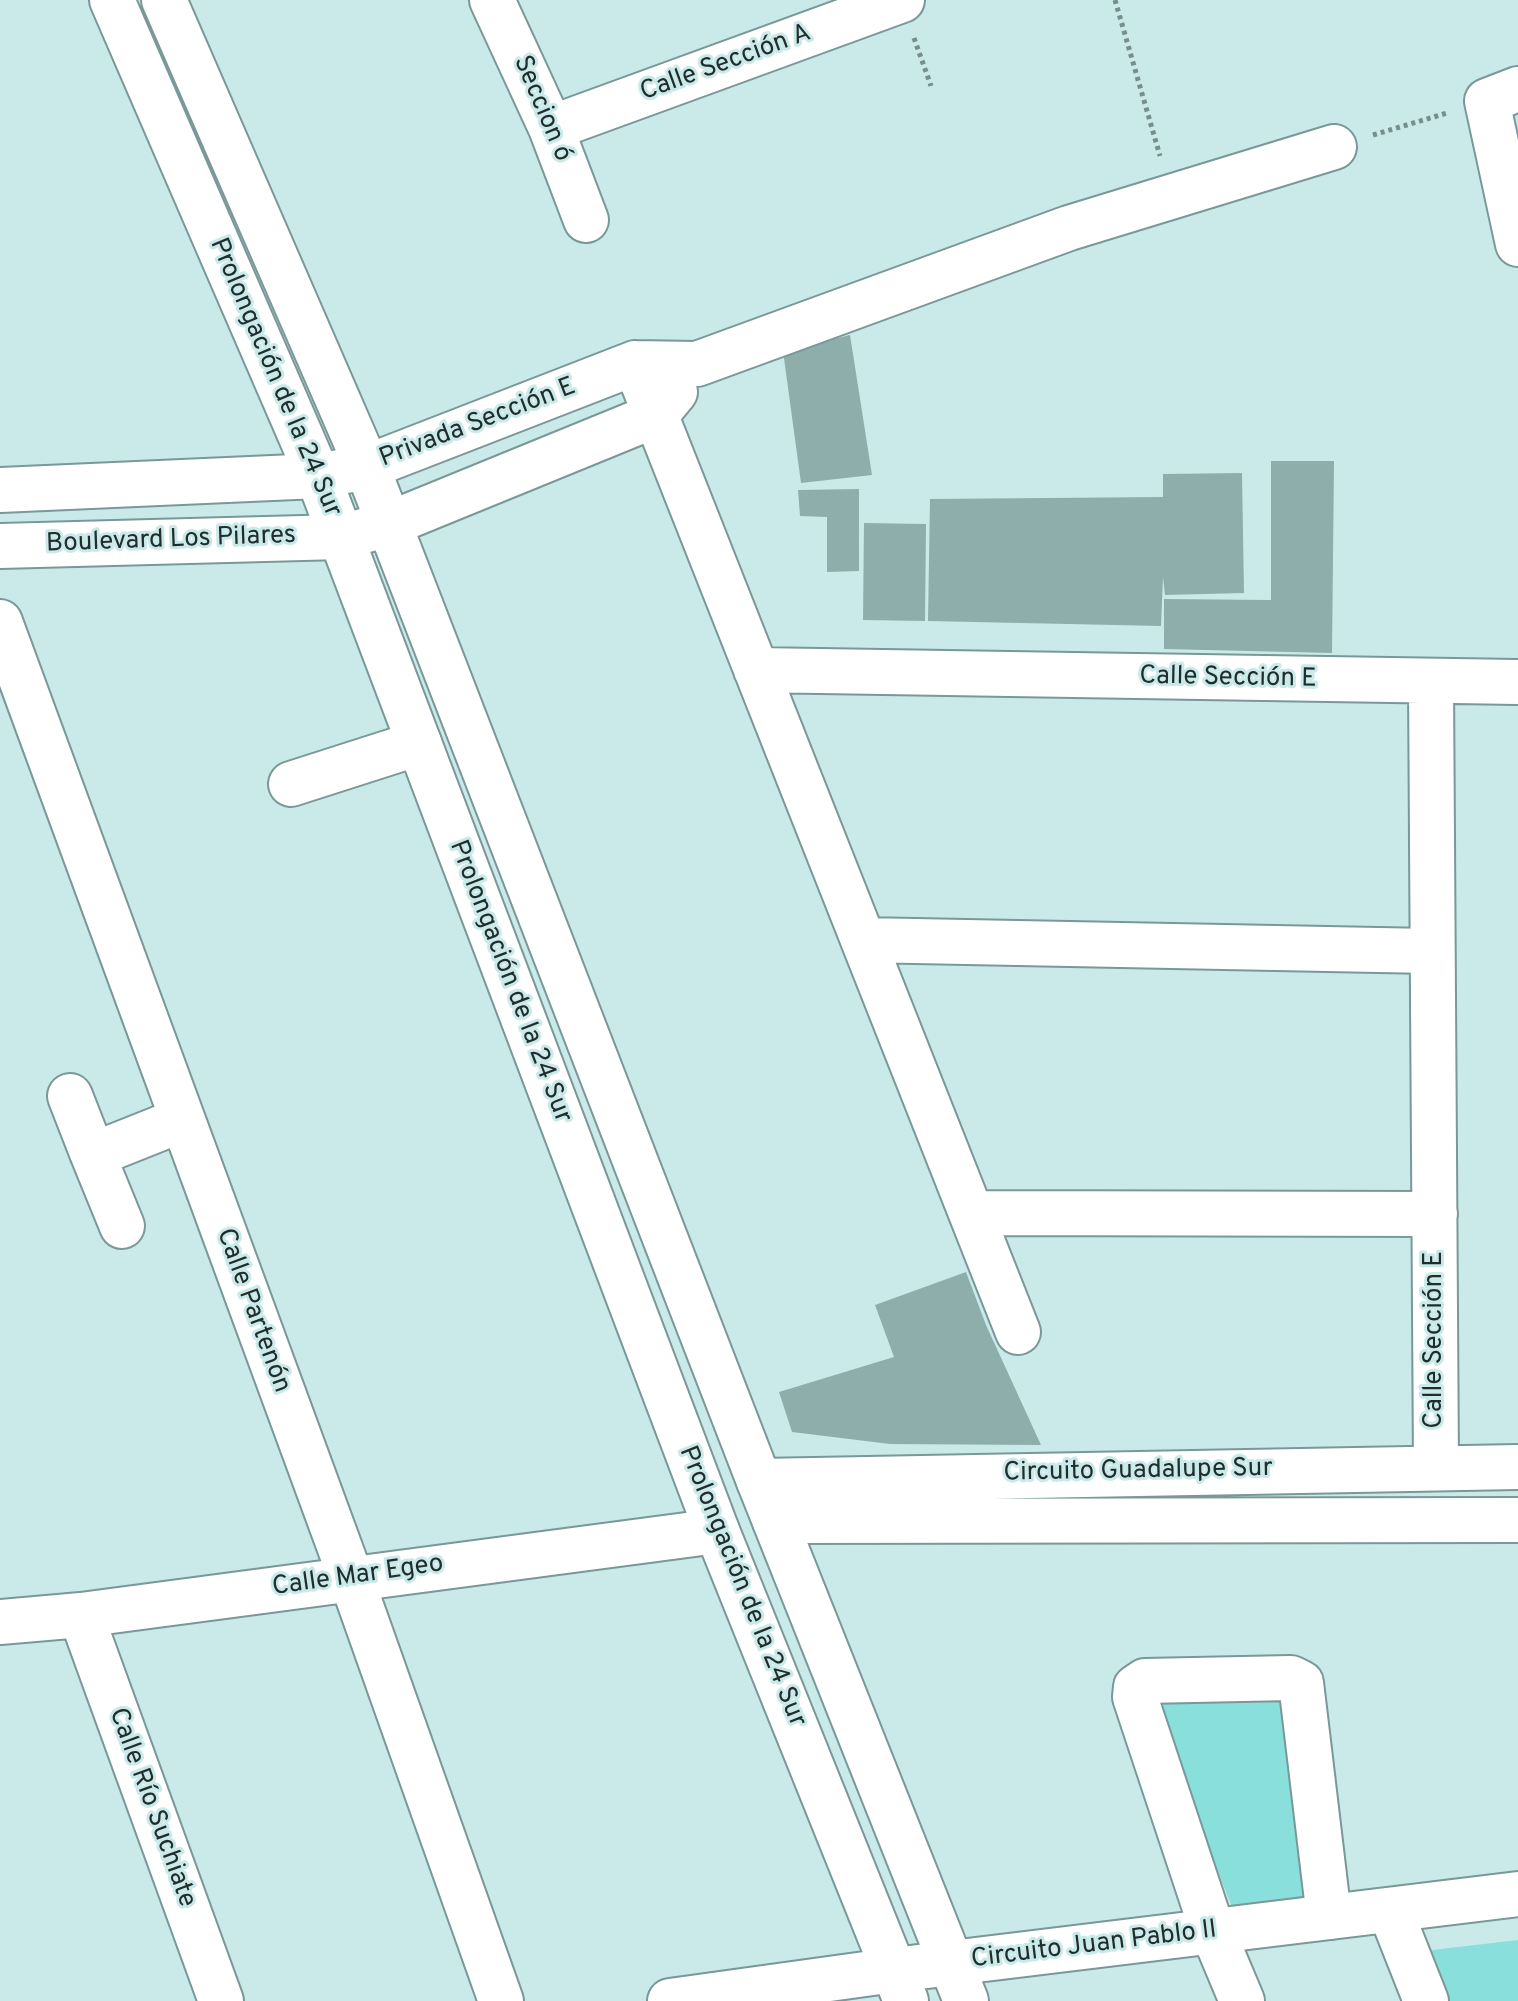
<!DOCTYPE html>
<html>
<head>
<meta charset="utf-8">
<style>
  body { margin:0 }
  canvas { display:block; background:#caeae9 }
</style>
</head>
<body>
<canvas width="1518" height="2001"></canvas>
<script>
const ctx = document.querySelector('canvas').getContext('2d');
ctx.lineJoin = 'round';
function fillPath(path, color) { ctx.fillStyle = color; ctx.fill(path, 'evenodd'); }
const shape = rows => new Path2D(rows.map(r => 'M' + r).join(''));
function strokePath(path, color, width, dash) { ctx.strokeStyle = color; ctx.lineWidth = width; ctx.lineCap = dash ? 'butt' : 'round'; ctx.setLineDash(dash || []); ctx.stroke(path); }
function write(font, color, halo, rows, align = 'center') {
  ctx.font = font + ' Overpass,sans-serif'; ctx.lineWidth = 6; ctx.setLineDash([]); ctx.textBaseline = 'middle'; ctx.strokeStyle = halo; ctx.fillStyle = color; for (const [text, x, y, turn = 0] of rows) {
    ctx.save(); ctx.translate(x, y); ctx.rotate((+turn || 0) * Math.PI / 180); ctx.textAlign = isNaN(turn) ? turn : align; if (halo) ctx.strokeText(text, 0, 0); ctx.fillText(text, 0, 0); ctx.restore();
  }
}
fillPath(shape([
  [1144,1690,1296,1690,1320,1908,1237,1919],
  [1518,1940,1518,2001,1435,2001,1415,1952]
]), '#88dfdc');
fillPath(shape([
  [850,335,872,475,801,483,783,351],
  [1271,461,1334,461,1332,653,1164,649,1164,599,1271,600],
  [1242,473,1244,593,1165,595,1163,577,1161,626,928,621,930,499,1163,497,1163,474],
  [859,489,859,571,827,572,827,517,800,516,798,490],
  [864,523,926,524,925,621,863,620],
  [966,1272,986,1325,1041,1445,890,1444,792,1432,779,1392,894,1357,875,1305]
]), '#8eaeac');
const minor = shape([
  [492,0,551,128,586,220],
  [1518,89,1487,101,1518,244],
  [551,128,902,0],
  [635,363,1018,1332],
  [0,490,318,476,367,467,635,363,697,364,1069,228,1334,147],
  [0,546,341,537,389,524,656,415,675,392],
  [0,622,351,1578,501,2001],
  [756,670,1518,682],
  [1431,683,1436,1466],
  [291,784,419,743],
  [863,940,1430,951],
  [70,1096,93,1155],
  [971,1213,1435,1214],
  [122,1226,93,1155,181,1120],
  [759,1481,1518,1467],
  [775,1521,1518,1520],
  [81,1615,221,2001],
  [0,1622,81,1615,717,1531],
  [1390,1910,1426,2001],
  [1242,2001,1213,1932,1135,1697,1136,1687,1145,1681,1291,1678,1301,1683,1329,1917]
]);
const major = shape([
  [112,0,318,476,717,1531,906,2001],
  [164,0,367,467,759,1481,966,2001],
  [670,2001,894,1970,1518,1894]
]);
strokePath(minor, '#799897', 48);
strokePath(major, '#799897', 48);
strokePath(shape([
  [1115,0,1160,156],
  [914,38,931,86],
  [1373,135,1447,113]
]), '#778e8d', 5, [4, 4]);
strokePath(minor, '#fff', 44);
strokePath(major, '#fff', 44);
write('26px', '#202d2c', '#caeae9', [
  ["Calle Sección A",726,64,-20],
  ["Seccion ó",541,109,67],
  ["Prolongación de la 24 Sur",274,378,67],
  ["Privada Sección E",478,424,-21],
  ["Boulevard Los Pilares",171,541,-2],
  ["Calle Sección E",1228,679,1],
  ["Prolongación de la 24 Sur",509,982,69],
  ["Calle Partenón",252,1311,70],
  ["Calle Sección E",1436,1340,-90],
  ["Circuito Guadalupe Sur",1138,1472,-1],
  ["Calle Mar Egeo",358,1577,-8],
  ["Prolongación de la 24 Sur",741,1587,68],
  ["Calle Río Suchiate",151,1808,70],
  ["Circuito Juan Pablo II",1094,1946,-7]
]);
</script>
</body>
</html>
